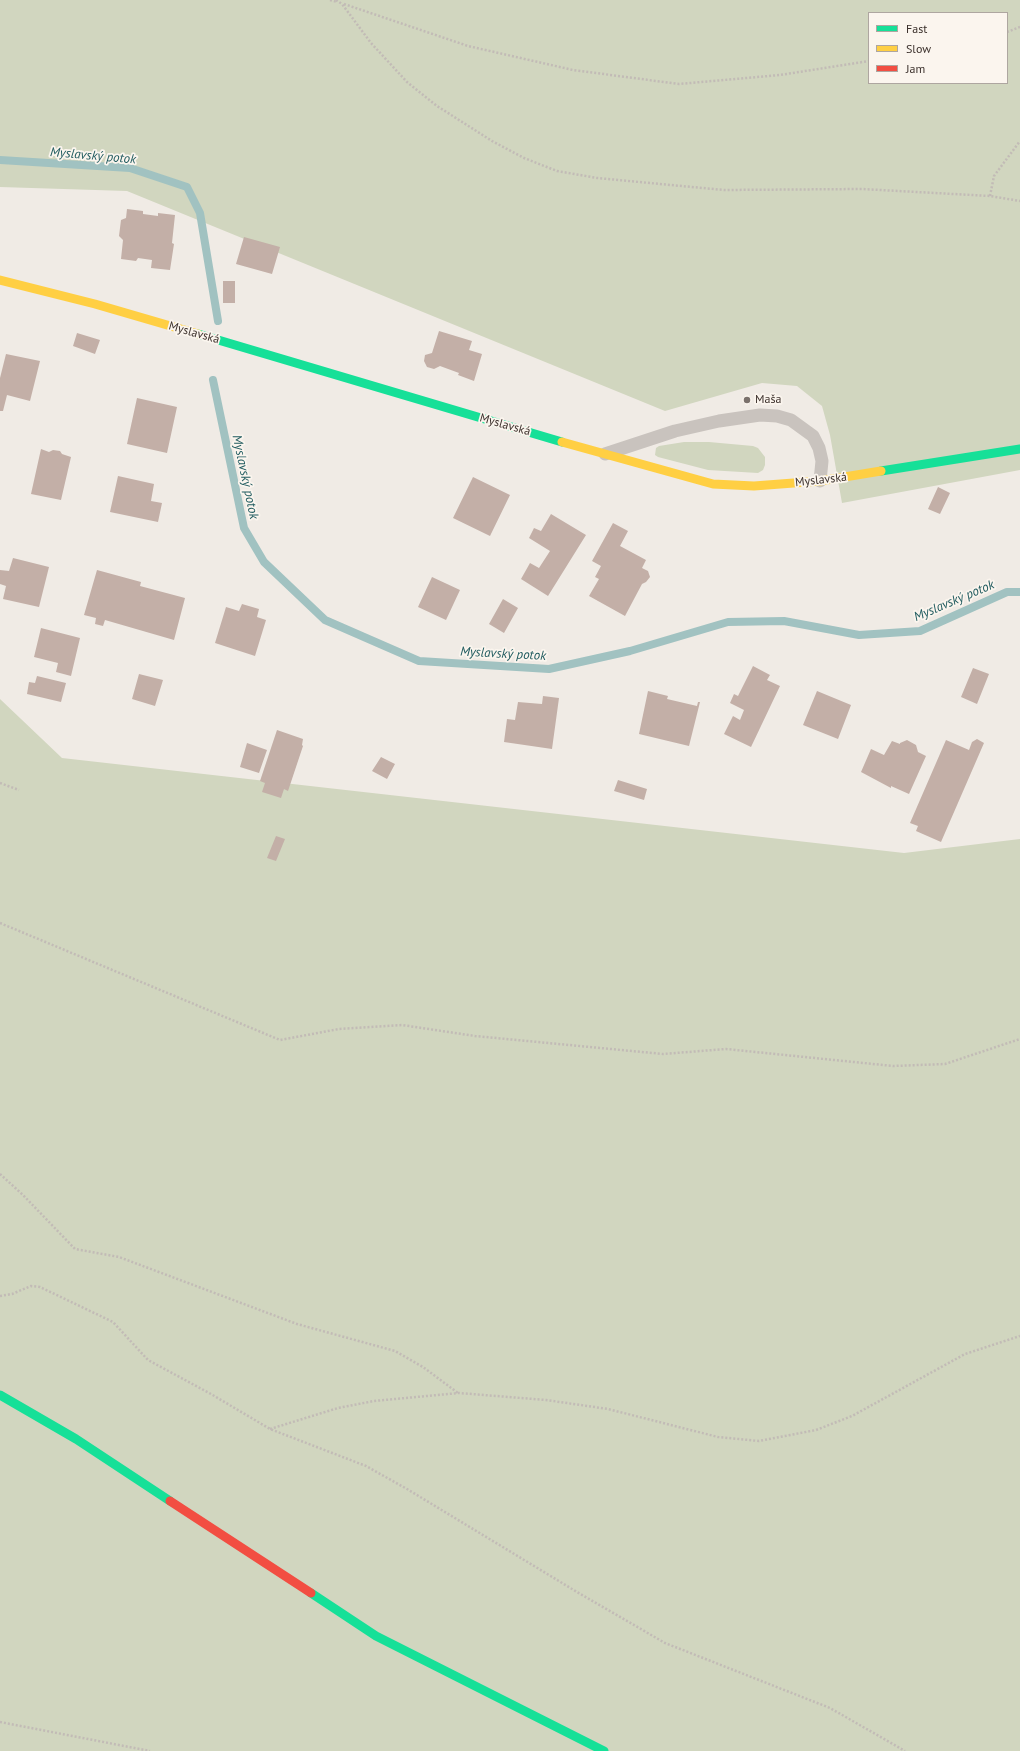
<!DOCTYPE html>
<html>
<head>
<meta charset="utf-8">
<style>
  body { margin:0 }
  #map { position:relative; width:1020px; height:1751px; overflow:hidden; background:#f0ebe5; font-family:"PT Sans",sans-serif }
  canvas { display:block }
  .legend { position:absolute; left:868px; top:12px; width:140px; height:72px; box-sizing:border-box; background:#fbf5ee; border:1px solid #aea6a0; margin:0; padding:5px 7px; list-style:none; font-size:12px; color:#3b302b }
  .legend li { display:flex; align-items:center; gap:8px; height:20px }
  .legend b { width:20px; border:1px solid #aea6a0 }
</style>
</head>
<body>
<div id="map">
<canvas width="1020" height="1751"></canvas>
<ul class="legend">
<li><b style="height:5px;background:#16e098"></b>Fast</li>
<li><b style="height:5px;background:#ffcf43"></b>Slow</li>
<li><b style="height:5px;background:#f24e42"></b>Jam</li>
</ul>
</div>
<script>
const ctx = document.querySelector('canvas').getContext('2d');
ctx.lineJoin = 'round';
function fillPath(path, color) { ctx.fillStyle = color; ctx.fill(path, 'evenodd'); }
const shape = rows => new Path2D(rows.map(r => 'M' + r).join(''));
function strokePath(path, color, width, dash) { ctx.strokeStyle = color; ctx.lineWidth = width; ctx.lineCap = dash ? 'butt' : 'round'; ctx.setLineDash(dash || []); ctx.stroke(path); }
function write(font, color, halo, rows, align = 'center') {
  ctx.font = font + ' "PT Sans",sans-serif'; ctx.lineWidth = 3.5; ctx.setLineDash([]); ctx.textBaseline = 'middle'; ctx.strokeStyle = halo; ctx.fillStyle = color; for (const [text, x, y, turn = 0] of rows) {
    ctx.save(); ctx.translate(x, y); ctx.rotate((+turn || 0) * Math.PI / 180); ctx.textAlign = isNaN(turn) ? turn : align; if (halo) ctx.strokeText(text, 0, 0); ctx.fillText(text, 0, 0); ctx.restore();
  }
}
fillPath(shape([
  [0,0,1020,0,1020,470,842,503,830,435,822,406,797,386,762,383,665,411,127,191,0,187],
  [869,13,1007,13,1007,83,869,83],
  [684,442,709,442,753,446,758,448,765,457,765,465,763,470,758,473,708,470,658,457,655,455,656,448,659,446],
  [0,699,62,758,904,853,1020,839,1020,1751,0,1751]
]), '#d1d6bf');
strokePath(shape([
  [0,160,130,168,187,187,200,213,218,321],
  [213,380,244,528,264,562,325,620,419,661,549,669,630,651,728,622,784,621,859,635,920,631,1007,592,1020,592]
]), '#a1c2c1', 8);
fillPath(shape([
  [127,209,143,211,143,214,158,216,158,213,175,215,172,243,174,244,170,270,151,268,152,260,138,258,136,261,121,259,123,240,119,236,121,220,126,218],
  [244,237,280,247,272,274,236,264],
  [223,281,235,281,235,303,223,303],
  [439,331,472,341,469,350,482,354,474,381,458,375,459,373,440,366,434,369,427,367,424,361,425,355,432,353],
  [77,333,100,340,95,354,73,346],
  [6,354,40,361,30,401,7,395,3,411,0,411,0,378],
  [137,398,177,407,167,453,127,444],
  [41,449,49,452,53,450,60,451,62,454,71,457,61,500,31,494],
  [118,476,154,484,151,501,162,503,158,522,110,512],
  [473,477,510,495,490,536,453,518],
  [938,487,950,493,940,514,928,509],
  [551,514,586,535,548,596,521,579,530,563,539,568,550,551,529,538,534,528,541,531],
  [613,523,628,531,620,546,646,560,642,568,648,571,650,577,646,582,642,584,625,616,589,596,599,579,595,577,601,566,592,561],
  [13,558,49,567,39,607,3,599,6,586,0,584,0,570,9,571],
  [97,570,141,582,140,586,185,598,174,640,105,620,103,626,95,624,96,618,84,615],
  [432,577,460,590,446,620,418,607],
  [503,599,518,608,504,633,489,624],
  [242,604,259,609,257,617,266,620,255,656,215,643,226,607,239,611],
  [41,628,80,638,71,676,56,672,58,663,34,657],
  [753,666,770,675,767,680,780,686,751,747,724,734,733,716,740,720,744,710,730,703,734,694,738,696],
  [973,668,989,674,977,704,961,697],
  [139,674,163,680,155,706,132,699],
  [37,676,66,683,61,702,27,694,29,682,35,683],
  [648,691,668,696,667,699,697,706,698,702,700,702,689,746,639,734],
  [817,691,851,705,838,739,803,725],
  [543,696,559,698,552,749,504,742,507,719,515,720,518,702,542,704],
  [277,730,303,739,302,745,303,746,288,791,284,789,281,798,262,792,265,783,260,781],
  [977,739,984,743,941,842,916,831,918,826,910,823,946,740,969,750,972,742],
  [907,740,916,745,918,752,926,756,909,794,891,786,891,788,861,772,871,749,884,755,892,741,900,744,900,743],
  [247,743,267,750,259,773,240,767],
  [381,757,395,764,387,779,372,771],
  [618,780,647,789,644,800,614,791],
  [276,836,285,839,276,861,267,858]
]), '#c3afa7');
strokePath(shape([
  [330,0,337,2],
  [336,0,342,4,371,43,407,82,437,106,492,141,524,158,557,171,597,178,724,190,862,189,990,196,1020,201],
  [344,4,468,46,573,70,679,84,780,75,869,61],
  [1007,32,1020,27],
  [990,196,994,176,1020,141],
  [0,783,19,790],
  [0,923,280,1040,339,1029,402,1025,475,1036,663,1054,726,1049,893,1066,945,1064,1020,1039],
  [0,1174,23,1195,75,1249,119,1257,297,1324,395,1351,423,1367,458,1393],
  [0,1296,12,1294,31,1286,40,1287,113,1322,148,1360,211,1394,270,1429,366,1466,407,1489,577,1592,665,1643,830,1708,905,1751],
  [270,1429,338,1408,374,1401,459,1393,546,1400,608,1409,718,1437,759,1441,816,1430,852,1416,965,1354,1020,1336],
  [0,1722,150,1751]
]), '#c2bbb6', 2.5, [2, 2]);
strokePath(shape([
  [605,454,675,431,719,421,760,415,777,416,791,420,813,436,819,448,822,461,820,481]
]), '#c9c3be', 13);
strokePath(shape([
  [198,334,562,442],
  [881,471,1020,449],
  [0,1395,76,1439,170,1501],
  [311,1593,376,1636,604,1751]
]), '#16e098', 9);
strokePath(shape([
  [0,280,95,304,198,334],
  [562,442,713,484,754,486,820,481,881,471]
]), '#ffcf43', 9);
strokePath(shape([
  [170,1501,311,1593]
]), '#f24e42', 9);
for (const [x, y, r, color] of [
  [747,400,4,"#7a716c"]
]) { const dot = new Path2D(); dot.arc(x, y, r, 0, 2 * Math.PI); ctx.fillStyle = color; ctx.fill(dot); strokePath(dot, '#fbf5ee', 1.5); }
write('12px', '#3b302b', '#fbf5ee', [
  ["Myslavská",194,333,16],
  ["Myslavská",505,425,16],
  ["Myslavská",821,480,-6]
]);
write('12px', '#3b302b', '#fbf5ee', [
  ["Maša",755,400]
], 'left');
write('italic 13px', '#1f5a5e', '#fbf5ee', [
  ["Myslavský potok",93,156,5],
  ["Myslavský potok",245,477,78],
  ["Myslavský potok",954,601,-23],
  ["Myslavský potok",503,654,3]
]);
</script>
</body>
</html>
